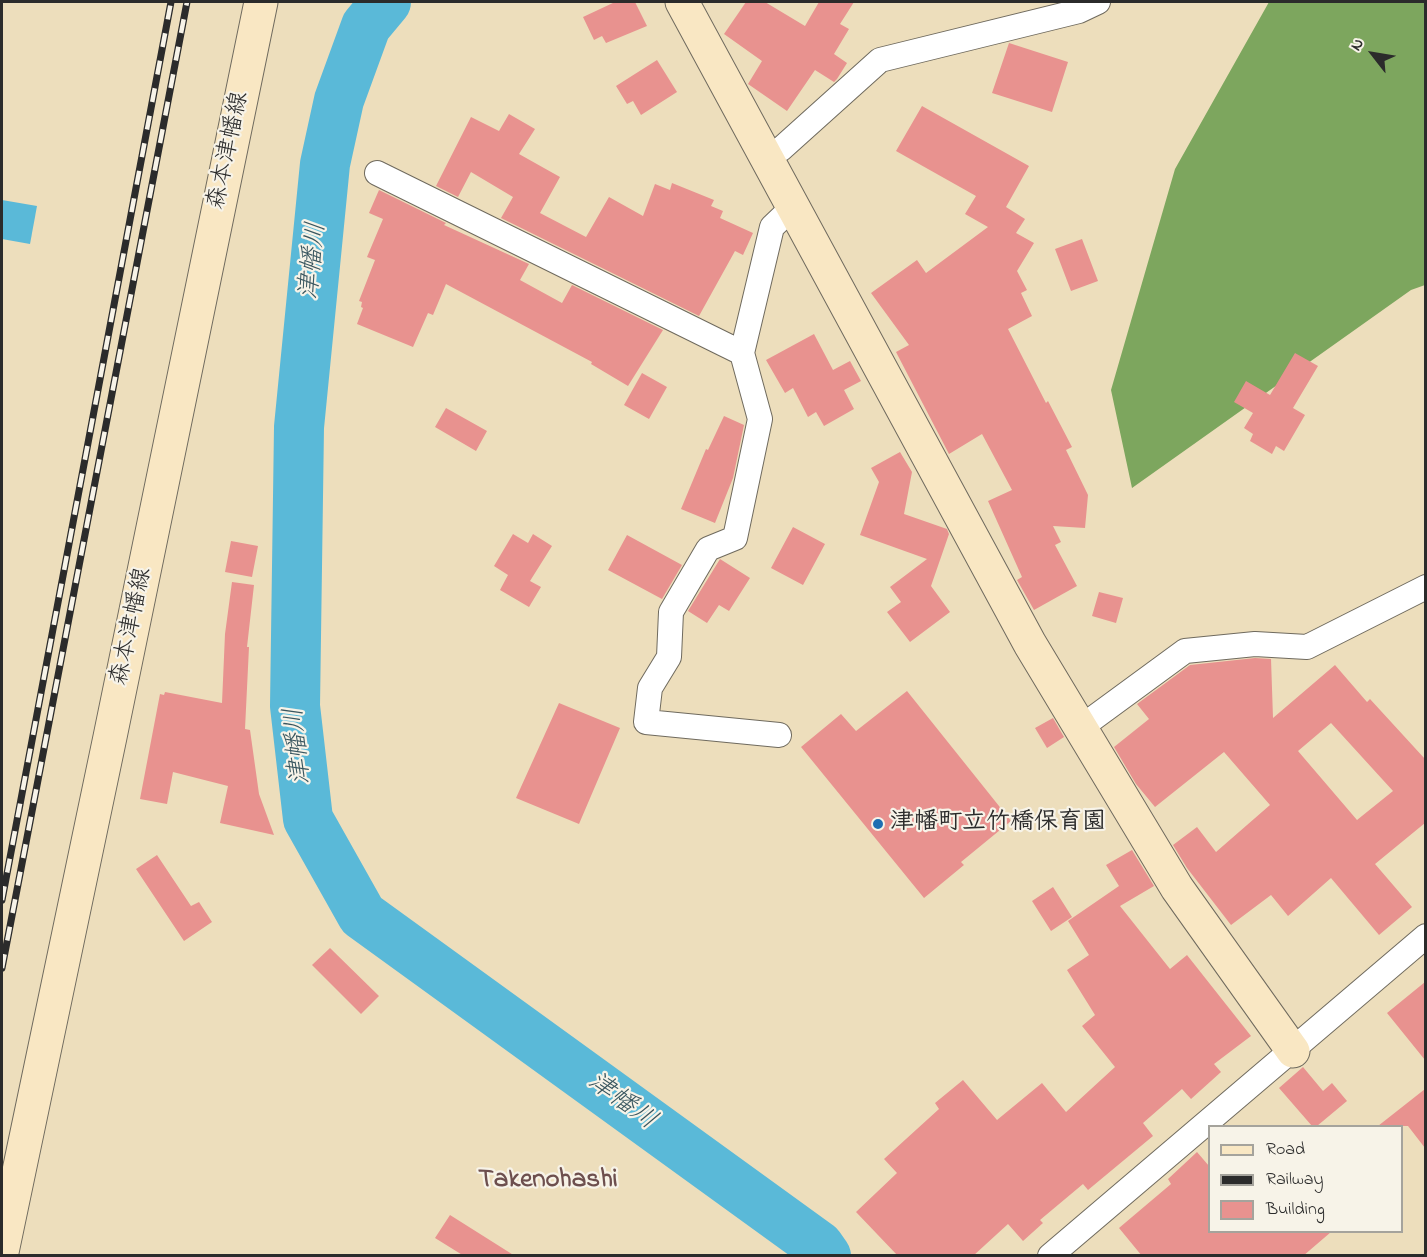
<!DOCTYPE html>
<html>
<head>
<meta charset="utf-8">
<style>
  body { margin:0 }
  #map { position:relative; width:1427px; height:1257px; overflow:hidden; background:#eddebc; font-family:"Indie Flower",sans-serif }
  canvas { display:block }
  .frame { position:absolute; inset:0; border:3px solid #2b2b2b; pointer-events:none }
  .legend { position:absolute; left:1208px; top:1125px; width:195px; height:108px; box-sizing:border-box; background:#f7f3e8; border:2px solid #a5a39c; margin:0; padding:8px 10px; list-style:none; font-size:18px; color:#2b2b2b }
  .legend li { display:flex; align-items:center; gap:12px; height:30px }
  .legend b { width:30px; border:2px solid #a5a39c }
  .north { position:absolute; left:1343px; top:24px; width:60px; height:60px; -webkit-text-stroke:4px #f7f3e8; paint-order:stroke; rotate:301deg; font-size:16px; font-weight:700; line-height:24px; text-align:center; color:#2b2b2b }
  .north::after { content:''; display:block; margin:auto; width:21px; height:27px; background:#2b2b2b; clip-path:polygon(50% 0,100% 100%,50% 72%,0 100%) }
</style>
</head>
<body>
<div id="map">
<canvas width="1427" height="1257"></canvas>
<div class="frame"></div>
<ul class="legend">
<li><b style="height:8px;background:#f9e7c3"></b>Road</li>
<li><b style="height:8px;background:#2b2b2b"></b>Railway</li>
<li><b style="height:16px;background:#e8928f"></b>Building</li>
</ul>
<div class="north">N</div>
</div>
<script>
const ctx = document.querySelector('canvas').getContext('2d');
ctx.lineJoin = 'round';
function fillPath(path, color) { ctx.fillStyle = color; ctx.fill(path, 'evenodd'); }
const shape = rows => new Path2D(rows.map(r => 'M' + r).join(''));
function strokePath(path, color, width, dash) { ctx.strokeStyle = color; ctx.lineWidth = width; ctx.lineCap = dash ? 'butt' : 'round'; ctx.setLineDash(dash || []); ctx.stroke(path); }
function write(font, color, halo, rows, align = 'center') {
  ctx.font = font + ' "Indie Flower","Klee One",sans-serif'; ctx.lineWidth = 4.5; ctx.setLineDash([]); ctx.textBaseline = 'middle'; ctx.strokeStyle = halo; ctx.fillStyle = color; for (const [text, x, y, turn = 0] of rows) {
    ctx.save(); ctx.translate(x, y); ctx.rotate((+turn || 0) * Math.PI / 180); ctx.textAlign = isNaN(turn) ? turn : align; if (halo) ctx.strokeText(text, 0, 0); ctx.fillText(text, 0, 0); ctx.restore();
  }
}
fillPath(shape([
  [1269,2,1425,2,1425,285,1411,290,1132,488,1111,390,1175,169]
]), '#7da65e');
fillPath(shape([
  [2,200,37,206,30,244,2,239]
]), '#5ab9d8');
strokePath(shape([
  [386,2,366,26,339,100,325,164,299,427,295,706,308,819,362,915,819,1246,826,1256]
]), '#5ab9d8', 50);
fillPath(shape([
  [615,2,635,2,647,26,606,43,602,36,594,40,583,17],
  [746,2,765,2,805,26,819,2,854,2,840,24,849,29,834,54,847,63,837,79,834,82,815,70,787,111,748,84,762,61,724,34],
  [1009,43,1068,62,1052,112,992,93],
  [657,60,677,92,641,115,633,101,627,104,616,86],
  [922,106,1029,166,1006,207,1025,219,1016,233,1034,243,1017,271,1027,290,1021,293,1032,316,1008,329,1046,403,1048,401,1072,447,1066,450,1088,495,1085,528,1053,526,1061,542,1055,545,1077,586,1034,610,1017,580,1022,577,988,501,1012,490,982,434,949,454,896,352,909,345,871,293,917,260,926,273,988,227,965,214,976,196,896,151],
  [509,114,535,129,519,154,560,177,540,213,586,237,609,197,643,216,655,184,670,190,672,183,714,200,711,206,723,211,720,218,753,233,743,255,735,251,699,316,501,218,513,197,471,172,458,197,436,186,471,117,499,131],
  [379,190,446,223,444,225,529,264,520,280,562,303,572,285,663,330,628,386,591,364,592,362,446,284,433,315,428,313,413,347,357,324,363,308,361,307,362,302,359,301,375,260,367,257,383,219,369,213],
  [1082,239,1098,281,1071,291,1055,249],
  [814,334,833,370,850,361,861,381,844,390,854,409,824,426,816,412,808,417,793,388,785,393,766,360],
  [1295,353,1318,366,1293,408,1305,415,1284,451,1276,446,1272,454,1250,441,1253,434,1244,428,1253,413,1234,402,1246,381,1270,395],
  [642,373,667,387,649,419,624,405],
  [446,408,487,431,476,451,435,427],
  [724,416,744,425,733,478,715,523,681,509,706,449,708,450],
  [900,452,912,472,904,514,947,529,949,534,931,586,950,612,910,642,887,612,901,602,890,587,927,559,860,535,879,482,871,468],
  [793,527,825,544,803,585,771,568],
  [513,534,528,543,533,534,552,546,530,581,541,587,529,607,500,590,508,575,494,566],
  [627,535,682,565,662,599,608,570],
  [231,541,258,546,252,577,225,572],
  [720,559,750,578,729,611,719,605,707,623,688,611],
  [232,582,254,585,247,647,249,647,245,729,250,730,259,794,274,835,220,823,228,786,173,772,167,804,140,799,160,694,164,695,165,692,222,703,225,634],
  [1099,592,1123,598,1116,623,1092,616],
  [1255,658,1271,659,1273,718,1335,665,1367,702,1370,699,1425,759,1425,823,1375,864,1412,907,1379,935,1331,878,1288,916,1271,895,1231,925,1187,868,1173,845,1197,827,1216,852,1270,805,1224,752,1155,807,1136,784,1114,747,1149,719,1137,704,1190,665],
  [1331,723,1393,791,1357,820,1298,751],
  [907,691,1011,821,961,862,964,865,924,898,801,747,841,714,856,731],
  [559,703,620,728,579,824,516,798],
  [1053,718,1064,737,1047,748,1035,728],
  [1132,850,1154,886,1120,906,1170,969,1187,955,1251,1036,1214,1064,1221,1072,1191,1099,1182,1089,1143,1123,1153,1136,1088,1190,1083,1184,1040,1220,1043,1223,1023,1241,1008,1224,973,1256,898,1256,856,1212,897,1173,884,1159,939,1109,935,1103,963,1080,997,1120,1042,1083,1066,1112,1115,1067,1082,1026,1095,1015,1067,970,1089,955,1068,921,1119,886,1106,865],
  [157,855,191,906,199,902,212,922,184,941,136,869],
  [1053,887,1072,917,1051,931,1032,901],
  [330,948,379,996,361,1014,312,965],
  [1425,982,1425,1060,1387,1013],
  [1303,1067,1323,1091,1332,1083,1347,1101,1317,1126,1312,1126,1279,1088],
  [1425,1089,1425,1148,1408,1126,1378,1126],
  [1197,1152,1209,1166,1209,1232,1331,1232,1303,1256,1142,1256,1119,1228,1171,1184,1168,1179],
  [450,1215,515,1256,464,1256,435,1238]
]), '#e8928f');
const street = shape([
  [765,157,781,149,880,60,1079,11,1098,2],
  [377,173,742,353],
  [1080,728,1185,651,1255,644,1307,647,1426,587],
  [779,735,646,722,650,688,669,657,671,612,708,549,735,538,760,419,742,353,772,227,793,207],
  [1050,1256,1426,936]
]);
const secondary = shape([
  [682,2,1030,644,1177,888,1293,1051],
  [2,1252,110,737,261,2]
]);
strokePath(street, '#6f6a5e', 26);
strokePath(secondary, '#6f6a5e', 35);
strokePath(street, '#fff', 24);
strokePath(secondary, '#f9e7c3', 33);
const rail = shape([
  [2,900,171,2],
  [2,968,187,2]
]);
strokePath(rail, '#2b2b2b', 7);
strokePath(rail, '#f7f3e8', 4.5, [14]);
for (const [x, y, r, color] of [
  [878,824,6,"#1f6fb2"]
]) { const dot = new Path2D(); dot.arc(x, y, r, 0, 2 * Math.PI); ctx.fillStyle = color; ctx.fill(dot); strokePath(dot, '#f7f3e8', 2); }
write('24px', '#2b2b2b', '#f7f3e8', [
  ["森本津幡線",230,151,-78],
  ["森本津幡線",133,627,-78]
]);
write('bold 24px', '#2b2b2b', '#f7f3e8', [
  ["津幡町立竹橋保育園",890,824]
], 'left');
write('italic 26px', '#39565f', '#f7f3e8', [
  ["津幡川",315,261,-84],
  ["津幡川",300,746,-96],
  ["津幡川",621,1103,36]
]);
write('bold 27px', '#6d4f4e', '#f7f3e8', [
  ["Takenohashi",548,1182]
]);
</script>
</body>
</html>
